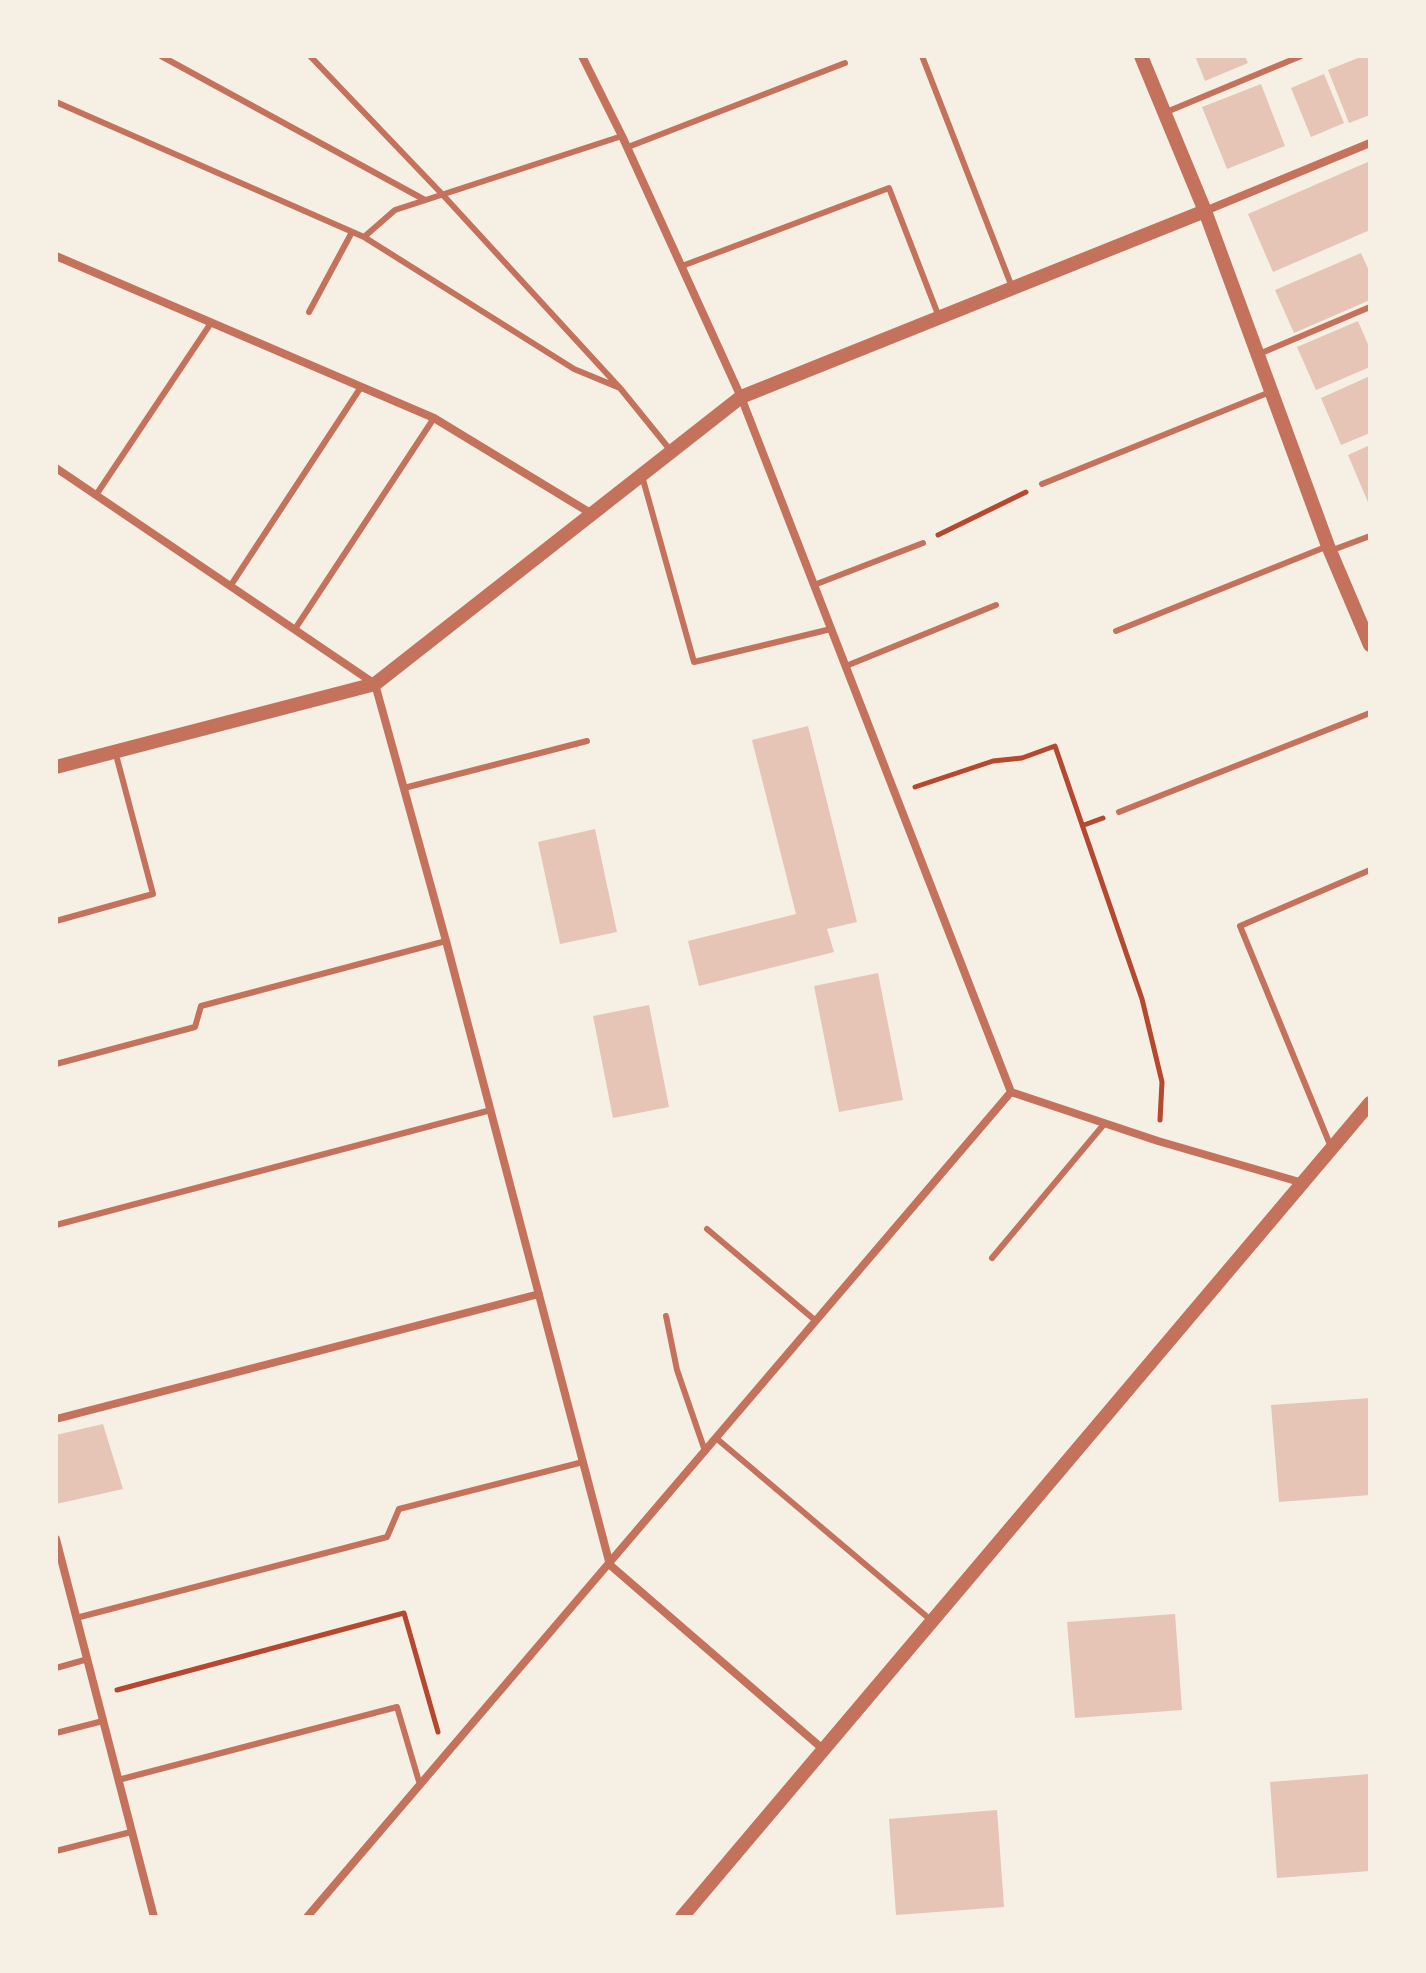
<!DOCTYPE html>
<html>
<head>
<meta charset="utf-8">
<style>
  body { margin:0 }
  #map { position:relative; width:1426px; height:1973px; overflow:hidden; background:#f6efe4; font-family:"Roboto Condensed",sans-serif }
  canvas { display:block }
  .frame { position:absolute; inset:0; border:58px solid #f6efe4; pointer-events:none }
</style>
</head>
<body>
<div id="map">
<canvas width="1426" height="1973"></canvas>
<div class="frame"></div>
</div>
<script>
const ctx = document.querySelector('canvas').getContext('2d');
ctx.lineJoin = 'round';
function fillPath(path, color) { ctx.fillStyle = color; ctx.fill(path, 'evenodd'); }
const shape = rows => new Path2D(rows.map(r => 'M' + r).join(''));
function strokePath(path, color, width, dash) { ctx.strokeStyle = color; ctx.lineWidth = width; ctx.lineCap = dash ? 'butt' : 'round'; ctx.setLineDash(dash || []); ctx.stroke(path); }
fillPath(shape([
  [1195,56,1245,56,1248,63,1205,81],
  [1363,56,1370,56,1370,115,1349,123,1328,70],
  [1324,74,1344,123,1311,137,1291,88],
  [1261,84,1285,146,1227,169,1202,107],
  [1370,161,1370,230,1273,272,1248,214],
  [1361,253,1370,273,1370,300,1294,333,1275,290],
  [1358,321,1370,349,1370,367,1316,390,1297,347],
  [1370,376,1370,433,1341,445,1321,398],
  [1370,445,1370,507,1348,455],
  [808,726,857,922,827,929,834,952,699,986,688,941,796,914,752,740],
  [595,829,617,932,560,944,538,842],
  [878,973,903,1100,839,1112,814,986],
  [649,1005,669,1107,613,1118,593,1016],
  [1370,1398,1370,1495,1279,1502,1271,1405],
  [103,1424,123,1489,56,1504,56,1435],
  [1175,1614,1182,1710,1075,1718,1067,1622],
  [1370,1774,1370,1871,1277,1878,1270,1782],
  [997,1810,1004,1907,896,1915,889,1819]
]), '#e6c5b7');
strokePath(shape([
  [938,535,1026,492],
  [915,787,993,761,1022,758,1055,746,1142,999,1162,1082,1160,1120],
  [1084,825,1103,818],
  [117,1690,404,1613,438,1732]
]), '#b5482f', 5);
strokePath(shape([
  [161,56,425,200],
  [310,56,442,194,620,388,671,451],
  [922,56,1012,287],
  [56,102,364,237,574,369,620,388],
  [1164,113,1301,56],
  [628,147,845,63],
  [364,237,395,210,622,136],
  [682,266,889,188,939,317],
  [309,312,352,232],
  [1259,354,1370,307],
  [642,476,694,662,831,629],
  [1042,484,1270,392],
  [96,495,211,323],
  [1330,551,1370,536],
  [231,585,361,387],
  [814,585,923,543],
  [295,629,434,418],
  [1116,631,1328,546],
  [846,666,996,605],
  [404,788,587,741],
  [1119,812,1370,713],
  [56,921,153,894,115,751],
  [56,1064,195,1027,201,1006,446,941],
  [1331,1147,1240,926,1370,870],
  [56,1225,491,1110],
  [707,1229,816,1321],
  [992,1258,1105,1123],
  [666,1316,677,1370,705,1451],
  [716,1438,932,1621],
  [76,1618,387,1537,399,1509,583,1462],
  [56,1668,88,1659],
  [56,1733,103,1721],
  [118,1780,397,1707,420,1785],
  [56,1851,131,1832]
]), '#c5725c', 6);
strokePath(shape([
  [582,56,622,136,741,397,1011,1092,1158,1141,1303,1183],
  [1205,211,1370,143],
  [56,256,434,418,592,514],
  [56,468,375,684,446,941,610,1565,824,1750],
  [56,1419,539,1294],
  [56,1539,154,1917],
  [307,1917,1011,1092]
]), '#c5725c', 8);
strokePath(shape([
  [1141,56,1205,211,1328,546,1370,645],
  [56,767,375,684,741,397,1205,211],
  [682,1917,1370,1103]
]), '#c5725c', 14);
</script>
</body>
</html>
